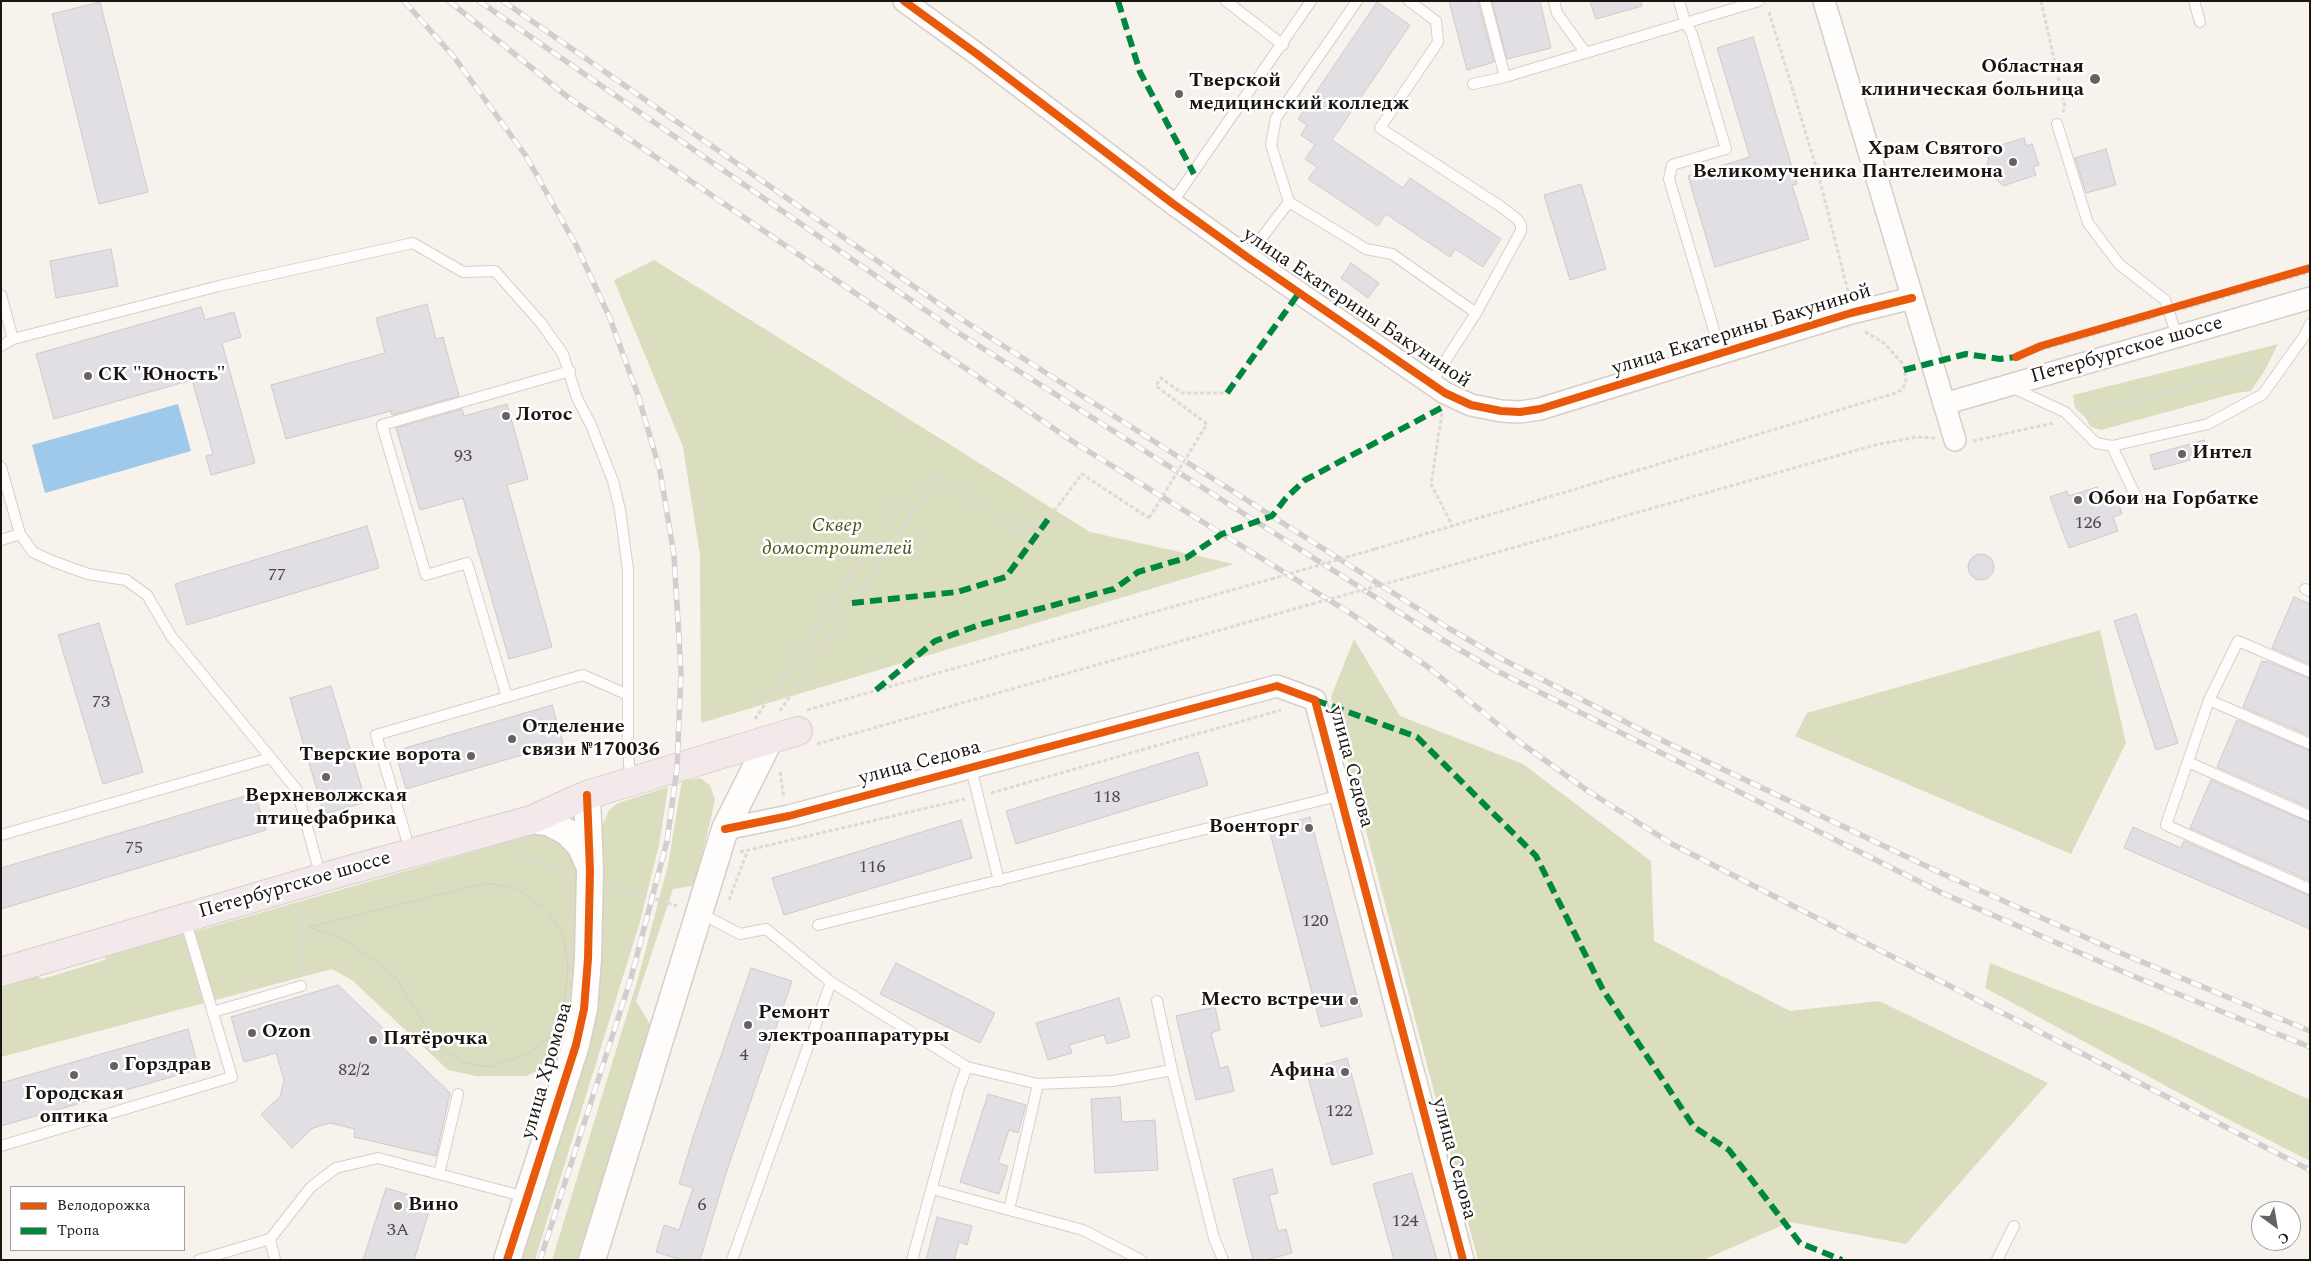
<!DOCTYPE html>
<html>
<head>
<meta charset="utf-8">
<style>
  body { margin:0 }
  #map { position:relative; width:2311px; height:1261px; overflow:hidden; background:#f8f2ec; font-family:Spectral,serif }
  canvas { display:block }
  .frame { position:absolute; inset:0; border:2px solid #1a1511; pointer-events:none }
  .legend { position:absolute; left:10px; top:1186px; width:175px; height:65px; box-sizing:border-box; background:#fff; border:1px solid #a3a1a0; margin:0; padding:6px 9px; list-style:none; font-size:15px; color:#1a1511 }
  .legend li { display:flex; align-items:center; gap:10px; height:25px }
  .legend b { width:25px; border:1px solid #a3a1a0 }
  .north { position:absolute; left:2251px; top:1201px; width:50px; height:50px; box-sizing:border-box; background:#fff; border:1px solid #a3a1a0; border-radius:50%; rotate:148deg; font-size:14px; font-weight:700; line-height:20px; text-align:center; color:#1a1511 }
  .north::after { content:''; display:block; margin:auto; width:18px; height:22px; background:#68625e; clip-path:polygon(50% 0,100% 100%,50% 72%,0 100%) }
</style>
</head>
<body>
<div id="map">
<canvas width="2311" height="1261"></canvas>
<div class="frame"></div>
<ul class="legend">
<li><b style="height:6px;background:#e8590c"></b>Велодорожка</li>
<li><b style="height:6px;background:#00873e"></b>Тропа</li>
</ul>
<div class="north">С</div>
</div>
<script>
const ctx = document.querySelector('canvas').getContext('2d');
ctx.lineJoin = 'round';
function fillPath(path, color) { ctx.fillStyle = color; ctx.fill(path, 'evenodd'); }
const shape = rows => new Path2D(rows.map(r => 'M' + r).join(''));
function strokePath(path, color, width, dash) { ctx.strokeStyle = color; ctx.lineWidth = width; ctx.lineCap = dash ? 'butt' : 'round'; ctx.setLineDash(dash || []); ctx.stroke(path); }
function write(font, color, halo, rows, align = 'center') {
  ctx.font = font + ' Spectral,serif'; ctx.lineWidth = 5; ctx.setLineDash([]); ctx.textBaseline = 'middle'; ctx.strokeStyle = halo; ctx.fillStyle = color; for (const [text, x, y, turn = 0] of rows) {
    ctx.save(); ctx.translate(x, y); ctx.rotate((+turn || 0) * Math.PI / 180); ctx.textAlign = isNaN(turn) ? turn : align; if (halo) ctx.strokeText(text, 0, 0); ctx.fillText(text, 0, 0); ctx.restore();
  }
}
fillPath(shape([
  [654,260,1090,532,1234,564,701,723,700,555,683,447,614,280],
  [2278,344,2265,370,2251,391,2236,393,2101,430,2091,427,2085,417,2075,408,2073,395],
  [2100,630,2126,743,2071,854,1795,736,1807,713],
  [1354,639,1400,716,1523,764,1651,861,1654,941,1790,1011,1879,1001,2048,1083,1906,1244,1790,1222,1703,1260,1478,1260,1331,697],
  [700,778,710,785,715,800,697,877,692,886,673,889,636,1001,651,1026,578,1260,552,1260,639,975,668,865,682,781],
  [668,787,659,845,639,925,537,1253,535,1260,521,1260,568,1114,588,1039,597,980,603,824,609,810,618,803],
  [542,832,558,841,573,855,578,874,574,1006,565,1040,552,1064,526,1076,476,1076,448,1070,352,980,332,969,1,1057,1,977,27,970,42,979,105,960,109,945,173,927,183,935],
  [1990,963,2155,1029,2310,1100,2310,1161,2216,1113,1985,988]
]), '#daddbe');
fillPath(shape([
  [178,404,191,451,45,493,32,445]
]), '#9ec9eb');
const building = shape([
  [1449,1,1478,1,1494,62,1467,70,1449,1],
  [1492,1,1540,1,1551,48,1507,59,1492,1],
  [1590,1,1641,1,1642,6,1596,19,1590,1],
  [100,2,148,192,99,204,52,14,100,2],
  [1377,2,1410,25,1332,140,1403,188,1410,178,1501,239,1483,267,1455,249,1450,257,1386,214,1378,226,1308,179,1317,167,1305,159,1315,145,1301,135,1307,125,1298,119,1377,2],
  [1753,37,1797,184,1792,185,1809,239,1715,267,1688,176,1750,157,1717,48,1753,37],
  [2024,138,2026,146,2032,144,2039,165,2033,167,2036,175,2003,186,1990,173,1987,165,1991,148,2024,138],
  [2106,149,2116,185,2086,193,2075,158,2106,149],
  [1581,184,1606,269,1570,280,1544,195,1581,184],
  [111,249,118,286,56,298,50,261,111,249],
  [1351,263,1379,283,1368,298,1341,278,1351,263],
  [427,304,436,339,443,337,459,396,392,415,391,411,286,439,271,385,385,353,376,318,427,304],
  [201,307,205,320,234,312,241,337,222,343,255,463,211,475,206,456,213,454,192,380,54,419,36,354,201,307],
  [507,404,528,479,507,485,552,647,509,659,463,498,420,510,396,428,462,409,464,416,507,404],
  [2204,440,2209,455,2154,470,2150,455,2204,440],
  [2097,487,2102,502,2117,497,2122,514,2113,517,2118,531,2069,548,2050,497,2067,491,2069,496,2097,487],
  [367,526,379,568,187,625,175,584,367,526],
  '1968 567a13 13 0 1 1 26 0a13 13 0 1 1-26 0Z',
  [2294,597,2310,604,2310,664,2272,648,2294,597],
  [2136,614,2178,743,2156,750,2114,621,2136,614],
  [99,623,143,772,103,784,58,635,99,623],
  [2262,661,2265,662,2266,661,2310,679,2310,736,2243,707,2262,661],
  [331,686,366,802,324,814,290,698,331,686],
  [552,705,563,743,406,789,395,751,552,705],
  [2237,720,2310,751,2310,808,2217,767,2237,720],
  [1198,752,1208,785,1016,844,1006,811,1198,752],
  [2211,780,2310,823,2310,881,2190,828,2211,780],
  [255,793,266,830,1,909,1,868,255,793],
  [1310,817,1362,1016,1321,1027,1269,829,1310,817],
  [961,820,972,858,784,915,772,878,961,820],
  [2133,827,2181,848,2184,841,2310,896,2310,929,2124,848,2133,827],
  [896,963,995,1013,980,1043,880,994,896,963],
  [751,968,792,981,727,1170,700,1260,682,1260,656,1252,664,1225,679,1230,693,1188,679,1184,694,1134,751,968],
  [338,985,450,1093,436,1156,354,1137,355,1129,330,1123,313,1128,292,1148,261,1114,280,1097,284,1080,276,1053,244,1062,231,1017,338,985],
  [1119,998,1130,1037,1107,1044,1104,1035,1069,1045,1072,1053,1048,1060,1036,1023,1119,998],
  [1215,1007,1220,1030,1211,1033,1220,1068,1228,1066,1234,1091,1196,1100,1176,1016,1215,1007],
  [188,1029,199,1069,1,1126,1,1083,188,1029],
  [1347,1058,1373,1154,1332,1165,1306,1070,1347,1058],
  [988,1094,1026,1105,1018,1133,1009,1130,998,1163,1008,1166,999,1194,960,1182,988,1094],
  [1120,1097,1122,1122,1155,1120,1158,1170,1095,1173,1091,1099,1120,1097],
  [1272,1169,1278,1193,1269,1195,1278,1231,1286,1229,1292,1253,1266,1260,1253,1260,1233,1179,1272,1169],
  [1412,1173,1437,1260,1394,1260,1373,1184,1412,1173],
  [386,1188,432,1202,414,1260,363,1260,386,1188],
  [937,1217,972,1226,967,1245,959,1242,954,1260,926,1260,937,1217]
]);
fillPath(building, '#e2dfe4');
strokePath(building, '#cdcaca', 1);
const service = shape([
  [1226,1,1283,45],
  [1409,1,1436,21,1438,42,1380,128,1500,206,1517,219,1521,225,1521,231,1476,313],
  [1485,1,1505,77],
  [1554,1,1557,13,1585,52],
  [1679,1,1685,22,1692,34,1726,149,1672,165,1669,179,1721,354],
  [2194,1,2200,22],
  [1473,84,1505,77,1759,1],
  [2057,124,2088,223,2119,264,2165,300,2177,336],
  [1289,202,1366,249,1392,254,1476,313,1431,383],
  [1172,203,1311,1],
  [1247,257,1289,202,1271,145,1276,118,1357,1],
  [1,295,13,339],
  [1,346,13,339,219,286,413,243,463,272,495,271,541,323,563,354,577,398,591,425,613,481,620,510,628,570,628,745,630,781],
  [2011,387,2065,412,2096,443,2112,446,2208,424,2263,394,2305,335,2310,324],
  [2112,446,2137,499],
  [1,467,20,534,33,552,52,561,88,574,126,580,147,595,171,636,297,790,317,863],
  [1,540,20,534],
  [2305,589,2310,591],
  [2310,672,2238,641,2209,700,2166,825,2310,889],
  [507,697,583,675,628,695],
  [2209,700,2310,744],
  [2188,762,2310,816],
  [971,768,999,881],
  [1,835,270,758],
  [406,837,376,735,507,697,467,563,426,575,382,425,570,371],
  [700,913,740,934,766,929,831,982,732,1260],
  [818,925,1342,795],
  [831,982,967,1067,959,1088,912,1260],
  [1157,1001,1172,1070,1214,1238,1223,1260],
  [213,1012,301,986],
  [967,1067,1038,1084,1113,1081,1172,1070],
  [1,1146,232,1077,185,919],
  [439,1174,458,1094],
  [932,1189,1009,1210,1038,1084],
  [1009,1210,1083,1230,1141,1260],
  [270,1239,275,1260],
  [199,1260,270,1239,311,1187,336,1168,378,1158,526,1197],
  [1997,1260,2014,1226]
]);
const minor = shape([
  [904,1,977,54,1172,203,1247,257,1445,393,1471,405,1501,411,1520,412,1540,409,1851,313,1912,298],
  [1824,1,1955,440],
  [1944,404,2310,298],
  [725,829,789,816,1277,686,1315,700,1463,1260]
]);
const tertiary = shape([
  [531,820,548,822,567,832,581,847,588,863],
  [507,1260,576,1045,584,1009,588,959,590,871,587,795],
  [592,1260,725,829,769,741]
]);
const primary = shape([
  [1,972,335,874,531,820,587,795,798,731]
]);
strokePath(service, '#d5cfca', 12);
strokePath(minor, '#d5cfca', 24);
strokePath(tertiary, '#d5cfca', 29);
strokePath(primary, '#d3d0cd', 30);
strokePath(shape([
  [2041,1,2065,107,2063,112],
  [1769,12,1817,170,1849,295],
  [2183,309,2310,272],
  [2016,357,2155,317],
  [1442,413,1431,484,1453,527],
  [2088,414,2265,365],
  [1207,424,1156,386,1161,378,1182,393,1227,393],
  [1973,441,2053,423],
  [914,511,940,476,1021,532,1049,518,1082,474,1149,518],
  [1375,549,1896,393,1903,389,1906,379,1903,364,1884,343,1864,331],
  [1417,575,1875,445,1917,437,1935,438],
  [807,710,1271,579],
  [755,719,899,503,914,511,780,711],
  [817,744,1312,604],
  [780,772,784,798],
  [991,793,1281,710],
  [510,851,567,872],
  [740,852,965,799],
  [612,885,677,906],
  [729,900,747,852],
  [301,909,301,973]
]), '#dcd9d8', 3, [4, 2.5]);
strokePath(service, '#fefdfc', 10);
strokePath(minor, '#fefdfc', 21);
strokePath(tertiary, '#fefdfc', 26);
strokePath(primary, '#f3e9eb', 28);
strokePath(shape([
  [486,883,516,888,548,911,564,936,568,968,565,997,554,1034,528,1054,490,1067,466,1063,449,1053,435,1042,397,979,380,964,345,940,309,927,486,883]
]), '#d1cfce', 1);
const rail = shape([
  [404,1,454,57,526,156,577,247,609,316,638,395,660,471,674,555,681,672,677,768,667,841,631,978,540,1260],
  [449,1,569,98,1075,443,1350,613,1428,667,1518,741,1588,791,1672,844,2310,1170],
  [479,1,954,330,1443,640,1493,669,1942,893,2133,976,2310,1047],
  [503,1,961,319,1450,629,1500,658,1653,736,1943,874,2123,954,2310,1031]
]);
strokePath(rail, '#d1cfce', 5.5);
strokePath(rail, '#fff', 4, [11]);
strokePath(shape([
  [1149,518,1207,424],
  [1271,579,1375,549],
  [1312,604,1417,575]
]), '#dcd9d8', 3, [4, 2.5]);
strokePath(shape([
  [1118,1,1140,72,1194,174],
  [1904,370,1966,354,2000,359,2016,357],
  [1227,393,1299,293],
  [852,603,957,592,1006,577,1049,518],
  [876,690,935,641,979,625,1114,589,1138,572,1186,558,1222,534,1272,516,1286,498,1305,480,1443,407],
  [1315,700,1417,737,1536,856,1603,990,1694,1127,1729,1150,1800,1243,1842,1260]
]), '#00873e', 6, [12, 6]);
strokePath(shape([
  [904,1,977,54,1172,203,1247,257,1445,393,1471,405,1501,411,1520,412,1540,409,1851,313,1912,298],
  [2016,357,2041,346,2310,268],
  [725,829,789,816,1277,686,1315,700,1463,1260],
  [507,1260,576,1045,584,1009,588,959,590,871,587,795]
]), '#e8590c', 8);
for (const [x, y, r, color] of [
  [2095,79,6,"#68625e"],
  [1179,94,5,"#68625e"],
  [2013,162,5,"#68625e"],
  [88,376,5,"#68625e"],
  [506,416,5,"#68625e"],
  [2182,454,5,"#68625e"],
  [2078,500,5,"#68625e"],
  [512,739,5,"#68625e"],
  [471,756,5,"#68625e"],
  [326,777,5,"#68625e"],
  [1309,828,5,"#68625e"],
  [1354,1001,5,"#68625e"],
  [748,1025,5,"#68625e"],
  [252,1033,5,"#68625e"],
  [373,1040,5,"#68625e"],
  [114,1066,5,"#68625e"],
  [1345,1072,5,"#68625e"],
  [74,1075,5,"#68625e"],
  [398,1206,5,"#68625e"]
]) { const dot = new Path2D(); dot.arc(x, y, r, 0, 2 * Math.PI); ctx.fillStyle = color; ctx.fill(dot); strokePath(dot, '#fff', 2); }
write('18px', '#4d4847', null, [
  ["93",463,457],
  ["126",2088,524],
  ["77",277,576],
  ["73",101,703],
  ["118",1107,798],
  ["75",134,849],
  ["116",872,868],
  ["120",1315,922],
  ["4",744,1056],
  ["82/2",354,1071],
  ["122",1339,1112],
  ["6",702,1206],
  ["124",1405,1222],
  ["3А",398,1231]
]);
write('bold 20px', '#1a1511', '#fff', [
  ["Областная",2084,68,"right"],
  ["клиническая больница",2084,91,"right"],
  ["Тверской",1189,82],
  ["медицинский колледж",1189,105],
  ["Храм Святого",2003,150,"right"],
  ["Великомученика Пантелеимона",2003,173,"right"],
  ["СК \"Юность\"",98,376],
  ["Лотос",516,416],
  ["Интел",2192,454],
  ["Обои на Горбатке",2088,500],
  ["Отделение",522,728],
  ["связи №170036",522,751],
  ["Тверские ворота",461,756,"right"],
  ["Верхневолжская",326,797,"center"],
  ["птицефабрика",326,820,"center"],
  ["Военторг",1299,828,"right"],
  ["Место встречи",1344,1001,"right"],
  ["Ремонт",758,1014],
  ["электроаппаратуры",758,1037],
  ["Ozon",262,1033],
  ["Пятёрочка",383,1040],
  ["Горздрав",124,1066],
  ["Афина",1335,1072,"right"],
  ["Городская",74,1095,"center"],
  ["оптика",74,1118,"center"],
  ["Вино",408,1206]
], 'left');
write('20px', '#1a1511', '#fff', [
  ["улица Екатерины Бакуниной",1356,309,34],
  ["улица Екатерины Бакуниной",1742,331,-17],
  ["Петербургское шоссе",2127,351,-16],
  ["улица Седова",920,764,-15],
  ["улица Седова",1350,767,75],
  ["Петербургское шоссе",295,886,-16],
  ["улица Хромова",548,1071,-74],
  ["улица Седова",1453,1159,75]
]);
write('italic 20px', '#4c541e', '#fff', [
  ["Сквер",837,527],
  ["домостроителей",837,550]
]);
</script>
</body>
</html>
